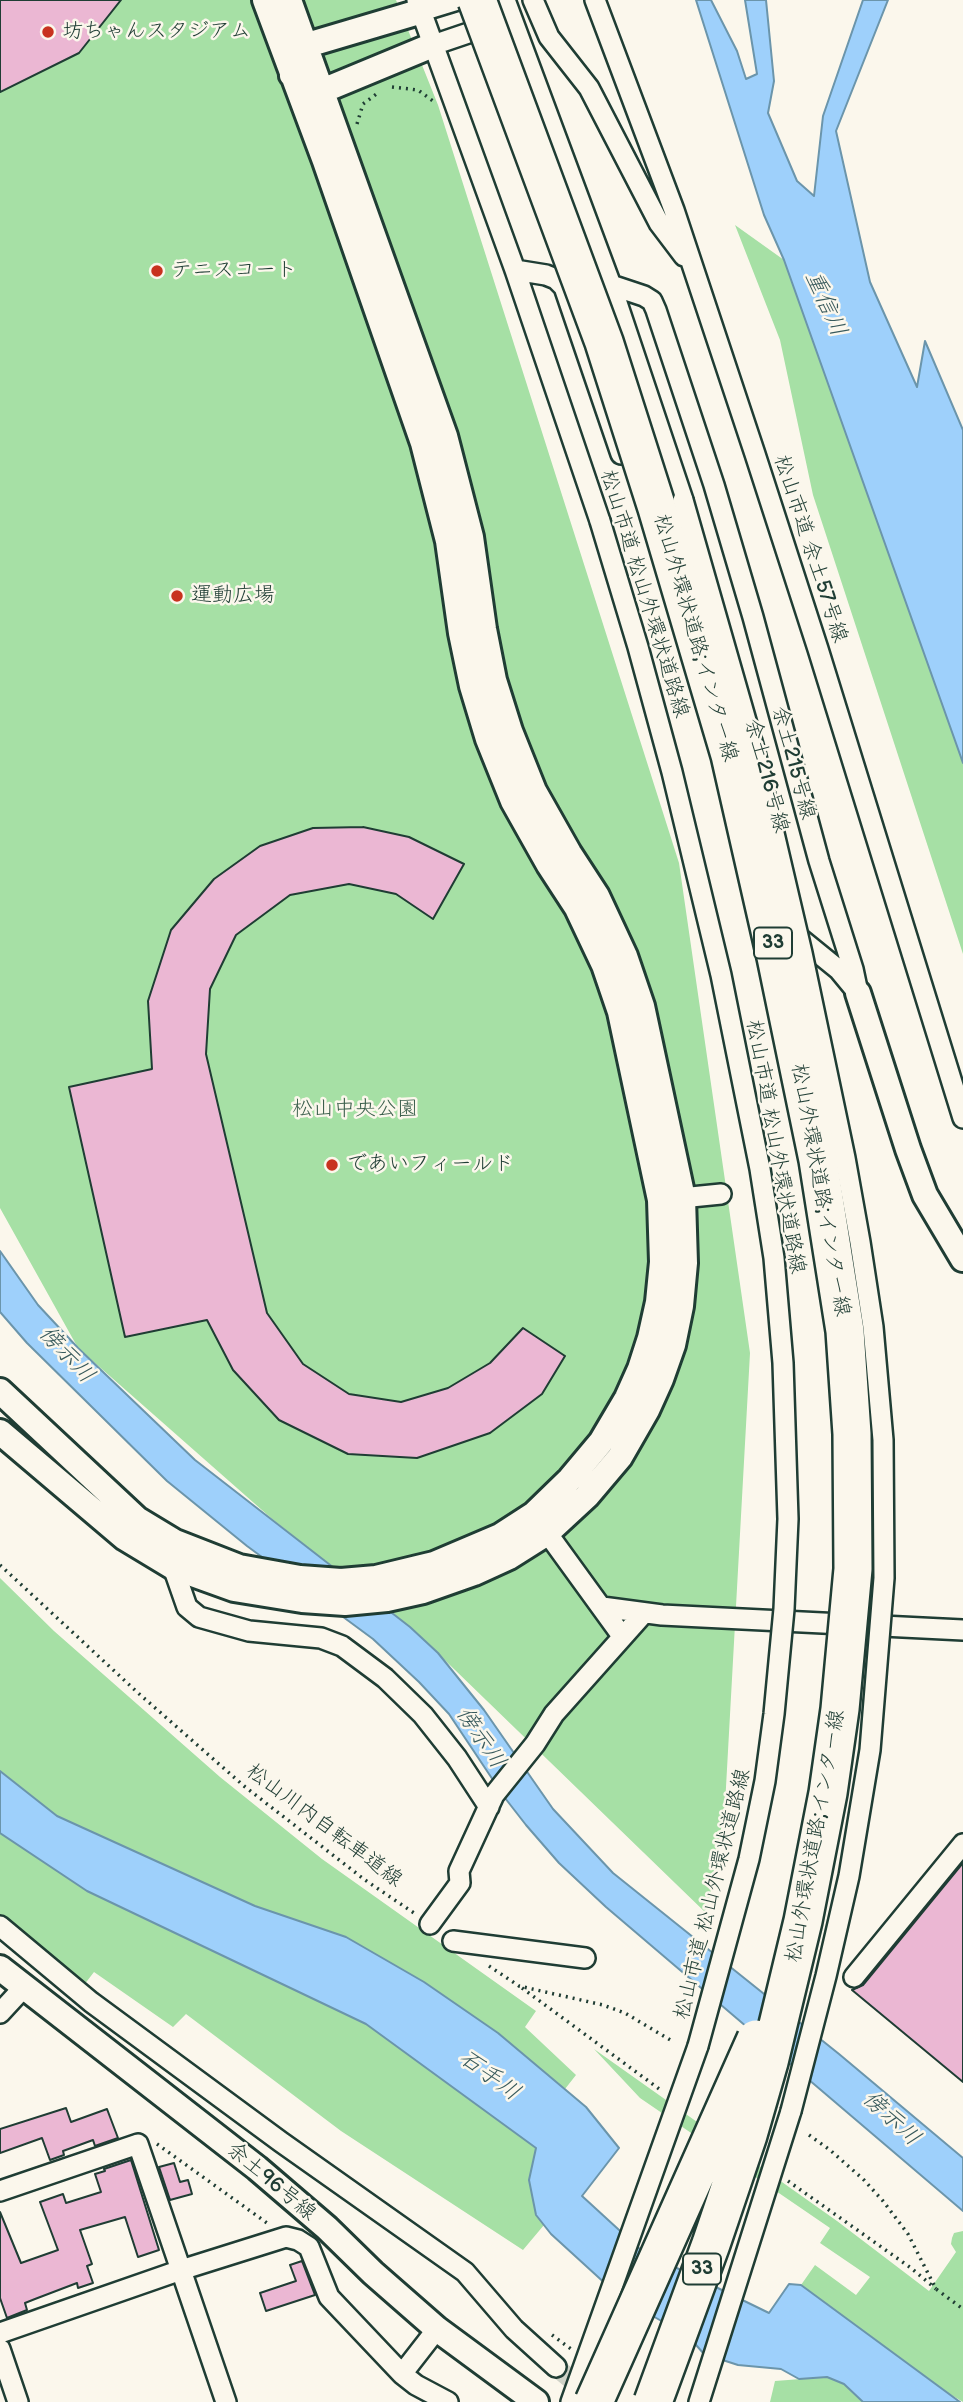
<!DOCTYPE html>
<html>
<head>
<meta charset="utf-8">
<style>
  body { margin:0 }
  canvas { display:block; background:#fbf7ec }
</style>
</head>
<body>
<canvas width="963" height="2402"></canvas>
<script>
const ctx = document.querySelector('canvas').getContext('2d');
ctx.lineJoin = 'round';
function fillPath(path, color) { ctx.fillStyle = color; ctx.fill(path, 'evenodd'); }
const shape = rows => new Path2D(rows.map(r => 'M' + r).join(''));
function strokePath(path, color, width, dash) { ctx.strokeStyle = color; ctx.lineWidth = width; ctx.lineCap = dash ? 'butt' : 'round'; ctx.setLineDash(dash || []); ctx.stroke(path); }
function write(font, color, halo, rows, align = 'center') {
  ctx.font = font + ' "Balsamiq Sans","Klee One",sans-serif'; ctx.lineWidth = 5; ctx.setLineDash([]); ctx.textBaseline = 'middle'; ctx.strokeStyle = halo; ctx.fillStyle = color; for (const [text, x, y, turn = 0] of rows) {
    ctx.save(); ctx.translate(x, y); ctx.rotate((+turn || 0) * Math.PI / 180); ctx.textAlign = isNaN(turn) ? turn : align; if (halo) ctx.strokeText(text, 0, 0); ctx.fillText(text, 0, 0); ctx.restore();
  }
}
fillPath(shape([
  [0,0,396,0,438,105,679,863,750,1353,725,1805,707,1914,423,1639,271,1518,78,1348,0,1208],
  [735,225,784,260,963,763,963,954,813,495,780,340],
  [0,1578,54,1631,220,1777,322,1859,536,2011,525,2027,576,2075,565,2089,498,2033,346,1937,255,1906,57,1816,11,1782,0,1771],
  [0,1833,87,1891,366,2024,536,2148,529,2180,536,2215,544,2225,523,2250,341,2131,186,2014,173,2027,94,1972,84,1985,0,1914],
  [594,2049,837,2221,929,2291,956,2252,951,2244,952,2238,954,2233,963,2231,963,2402,935,2385,801,2285,815,2265,856,2295,870,2277,820,2243,830,2228,640,2098],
  [827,2377,844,2384,863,2402,770,2402,775,2381]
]), '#a6e0a5');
const water = shape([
  [696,0,711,0,737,51,746,79,757,74,745,0,766,0,774,81,768,113,797,181,814,196,823,116,863,0,888,0,836,131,870,282,917,387,925,341,963,430,963,763,784,260,764,215,696,0],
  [0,1251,38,1305,78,1348,195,1460,410,1627,438,1653,484,1710,553,1809,613,1873,839,2054,963,2158,963,2211,606,1907,559,1863,526,1825,505,1798,449,1714,419,1682,373,1639,247,1546,167,1481,27,1343,0,1312,0,1251],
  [0,1771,57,1816,255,1906,346,1937,424,1982,498,2033,586,2107,619,2148,582,2196,642,2251,769,2313,789,2284,801,2285,960,2402,863,2402,844,2384,827,2377,799,2379,781,2369,738,2365,704,2354,689,2337,620,2297,551,2234,536,2215,529,2180,536,2148,366,2024,87,1891,0,1833,0,1771]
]);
fillPath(water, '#9ed0fb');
strokePath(water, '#6b95ab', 2);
const building = shape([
  [0,0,121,0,79,53,0,92,0,0],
  [363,827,409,837,464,864,433,919,396,894,349,884,290,895,236,935,210,989,206,1054,267,1313,303,1364,349,1394,401,1402,448,1388,490,1363,523,1328,565,1356,542,1394,490,1433,417,1458,348,1454,279,1420,233,1370,207,1320,125,1337,69,1087,152,1069,148,1001,171,930,214,879,260,846,313,828,363,827],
  [963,1863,963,2082,852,1990,863,1985,963,1863],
  [66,2108,71,2122,107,2109,118,2138,95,2146,93,2140,63,2151,64,2155,50,2160,42,2138,0,2153,0,2129,66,2108],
  [131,2160,159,2250,138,2257,125,2217,80,2230,92,2264,87,2266,93,2283,78,2288,77,2283,35,2299,25,2303,27,2310,7,2318,0,2298,0,2212,21,2263,58,2250,40,2202,63,2194,66,2203,101,2192,95,2174,105,2171,104,2169,131,2160],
  [174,2163,180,2182,188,2180,192,2194,170,2200,159,2167,174,2163],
  [302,2261,315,2295,266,2311,260,2293,296,2281,290,2265,302,2261]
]);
fillPath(building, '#ebb7d3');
strokePath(building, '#1f3d34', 2);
strokePath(shape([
  [556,2367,585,2391]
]), '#cfd2c7', 19, [19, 10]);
const minor = shape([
  [417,0,515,270,600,521],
  [505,0,611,285,683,500],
  [533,0,549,37,589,88,659,223,684,256],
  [595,0,674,210,755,454,818,649,963,1118],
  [422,11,458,0],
  [433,45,492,25],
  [515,270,546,275,556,279,564,287,621,454],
  [611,285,644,296,652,301,656,310,714,485,753,617,819,861,853,969,857,988],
  [791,931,839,970,858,993],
  [671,1199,721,1194],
  [540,1523,622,1636],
  [173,1567,187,1607,199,1617,249,1631,321,1638,342,1646,385,1678,423,1715,457,1758,489,1807],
  [602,1607,662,1615,963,1630],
  [430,1924,460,1883,459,1871,494,1795,535,1744,554,1714,644,1613],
  [0,1926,91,2002,281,2142,465,2272,514,2329,556,2367],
  [453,1941,585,1958],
  [854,1977,963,1844],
  [0,2013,24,1987],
  [0,2191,138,2144,226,2402],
  [0,2333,181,2270,286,2237,298,2240,309,2247,329,2297,402,2374,437,2329],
  [0,2349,18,2402],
  [402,2374,416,2385,448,2402],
  [571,2402,698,2046],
  [699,2402,791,2111]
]);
const tertiary = shape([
  [422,11,304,46,296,59,292,75,306,87,322,91,433,45],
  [858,993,908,1149,925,1195,963,1259],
  [0,1391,137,1519,175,1542,239,1567,300,1578,341,1581,376,1578,434,1564,500,1536,534,1514,570,1479,601,1442,627,1398,640,1369,650,1338,658,1302,662,1262,660,1200,620,1012,604,965,577,908,549,865,513,801,488,739,472,686,461,633,448,541,423,443,325,161,265,0],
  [0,1432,125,1538,173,1567,234,1589,302,1600,345,1603,387,1599,423,1591,474,1573,509,1557,547,1533,587,1496,620,1457,647,1410,661,1379,673,1345,681,1306,685,1263,683,1198,642,1006,625,956,597,896,569,853,534,791,510,731,494,680,484,629,471,537,445,436,289,0],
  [0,1968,257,2168,327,2228,373,2273,437,2329,536,2402]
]);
strokePath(minor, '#1f3d34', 24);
strokePath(tertiary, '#1f3d34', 30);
strokePath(shape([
  [392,87,418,90,433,101],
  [357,124,363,104,379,92],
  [0,1565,137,1692,244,1786,365,1880,417,1915],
  [489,1966,519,1986,603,2005,625,2013,672,2041],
  [522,1988,662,2091],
  [809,2135,830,2150,864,2180,883,2201,908,2234,936,2289,963,2309],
  [157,2144,267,2223],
  [788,2181,911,2268,936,2289],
  [552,2335,571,2349]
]), '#1f3d34', 3.5, [2, 5]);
strokePath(minor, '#fbf7ec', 19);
strokePath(tertiary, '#fbf7ec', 24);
const minorBridge = shape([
  [683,500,755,752,802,953,845,1158,860,1242,873,1327,883,1440,884,1578,870,1750,849,1876,826,1976,791,2111],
  [600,521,638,647,672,772,721,975,760,1169,774,1258,783,1363,788,1519,784,1609,774,1714,765,1781,749,1859,698,2046]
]);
const motorwayBridge = shape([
  [477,0,604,342,657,508,730,755,776,957,818,1160,845,1331,852,1434,853,1569,840,1709,828,1793,803,1921,769,2062,748,2135,711,2244,653,2402],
  [594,2402,756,2039]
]);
strokePath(minorBridge, '#1f3d34', 24, []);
strokePath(motorwayBridge, '#1f3d34', 42, []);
strokePath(minorBridge, '#fbf7ec', 19);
strokePath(motorwayBridge, '#fbf7ec', 37);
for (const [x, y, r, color] of [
  [48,32,7,"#c8321e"],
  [157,271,7,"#c8321e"],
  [177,596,7,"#c8321e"],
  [332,1165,7,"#c8321e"]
]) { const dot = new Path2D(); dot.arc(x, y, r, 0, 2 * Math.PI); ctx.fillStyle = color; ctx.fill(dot); strokePath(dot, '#fbf7ec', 2.5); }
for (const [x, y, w] of [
  [773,943,38],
  [702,2269,38]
]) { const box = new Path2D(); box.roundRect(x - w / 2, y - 15.5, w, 31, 5); ctx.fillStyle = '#fbf7ec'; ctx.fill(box); strokePath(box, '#1f3d34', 2); }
write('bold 19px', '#1f3d34', null, [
  ["33",773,943],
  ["33",702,2269]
]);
write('21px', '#1f3d34', '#fbf7ec', [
  ["坊ちゃんスタジアム",62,32],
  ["テニスコート",171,271],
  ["運動広場",191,596],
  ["であいフィールド",346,1165]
], 'left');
write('21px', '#1f3d34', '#fbf7ec', [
  ["松山市道 余土57号線",810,549,72],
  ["松山市道 松山外環状道路線",644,594,73],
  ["松山外環状道路;インター線",695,638,74],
  ["余土215号線",793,763,75],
  ["余土216号線",766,776,75],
  ["松山市道 松山外環状道路線",775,1147,80],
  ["松山外環状道路;インター線",820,1190,80],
  ["松山川内自転車道線",324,1826,37],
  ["松山外環状道路;インター線",816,1836,-80],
  ["松山市道 松山外環状道路線",713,1894,-76],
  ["余土96号線",271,2182,40]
]);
write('21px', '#3a5e4b', '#fbf7ec', [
  ["松山中央公園",355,1110]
]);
write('italic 23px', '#385a5c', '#fbf7ec', [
  ["重信川",825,304,66],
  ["傍示川",66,1355,47],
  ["傍示川",480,1738,56],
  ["石手川",489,2076,36],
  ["傍示川",891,2119,43]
]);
</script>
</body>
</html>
